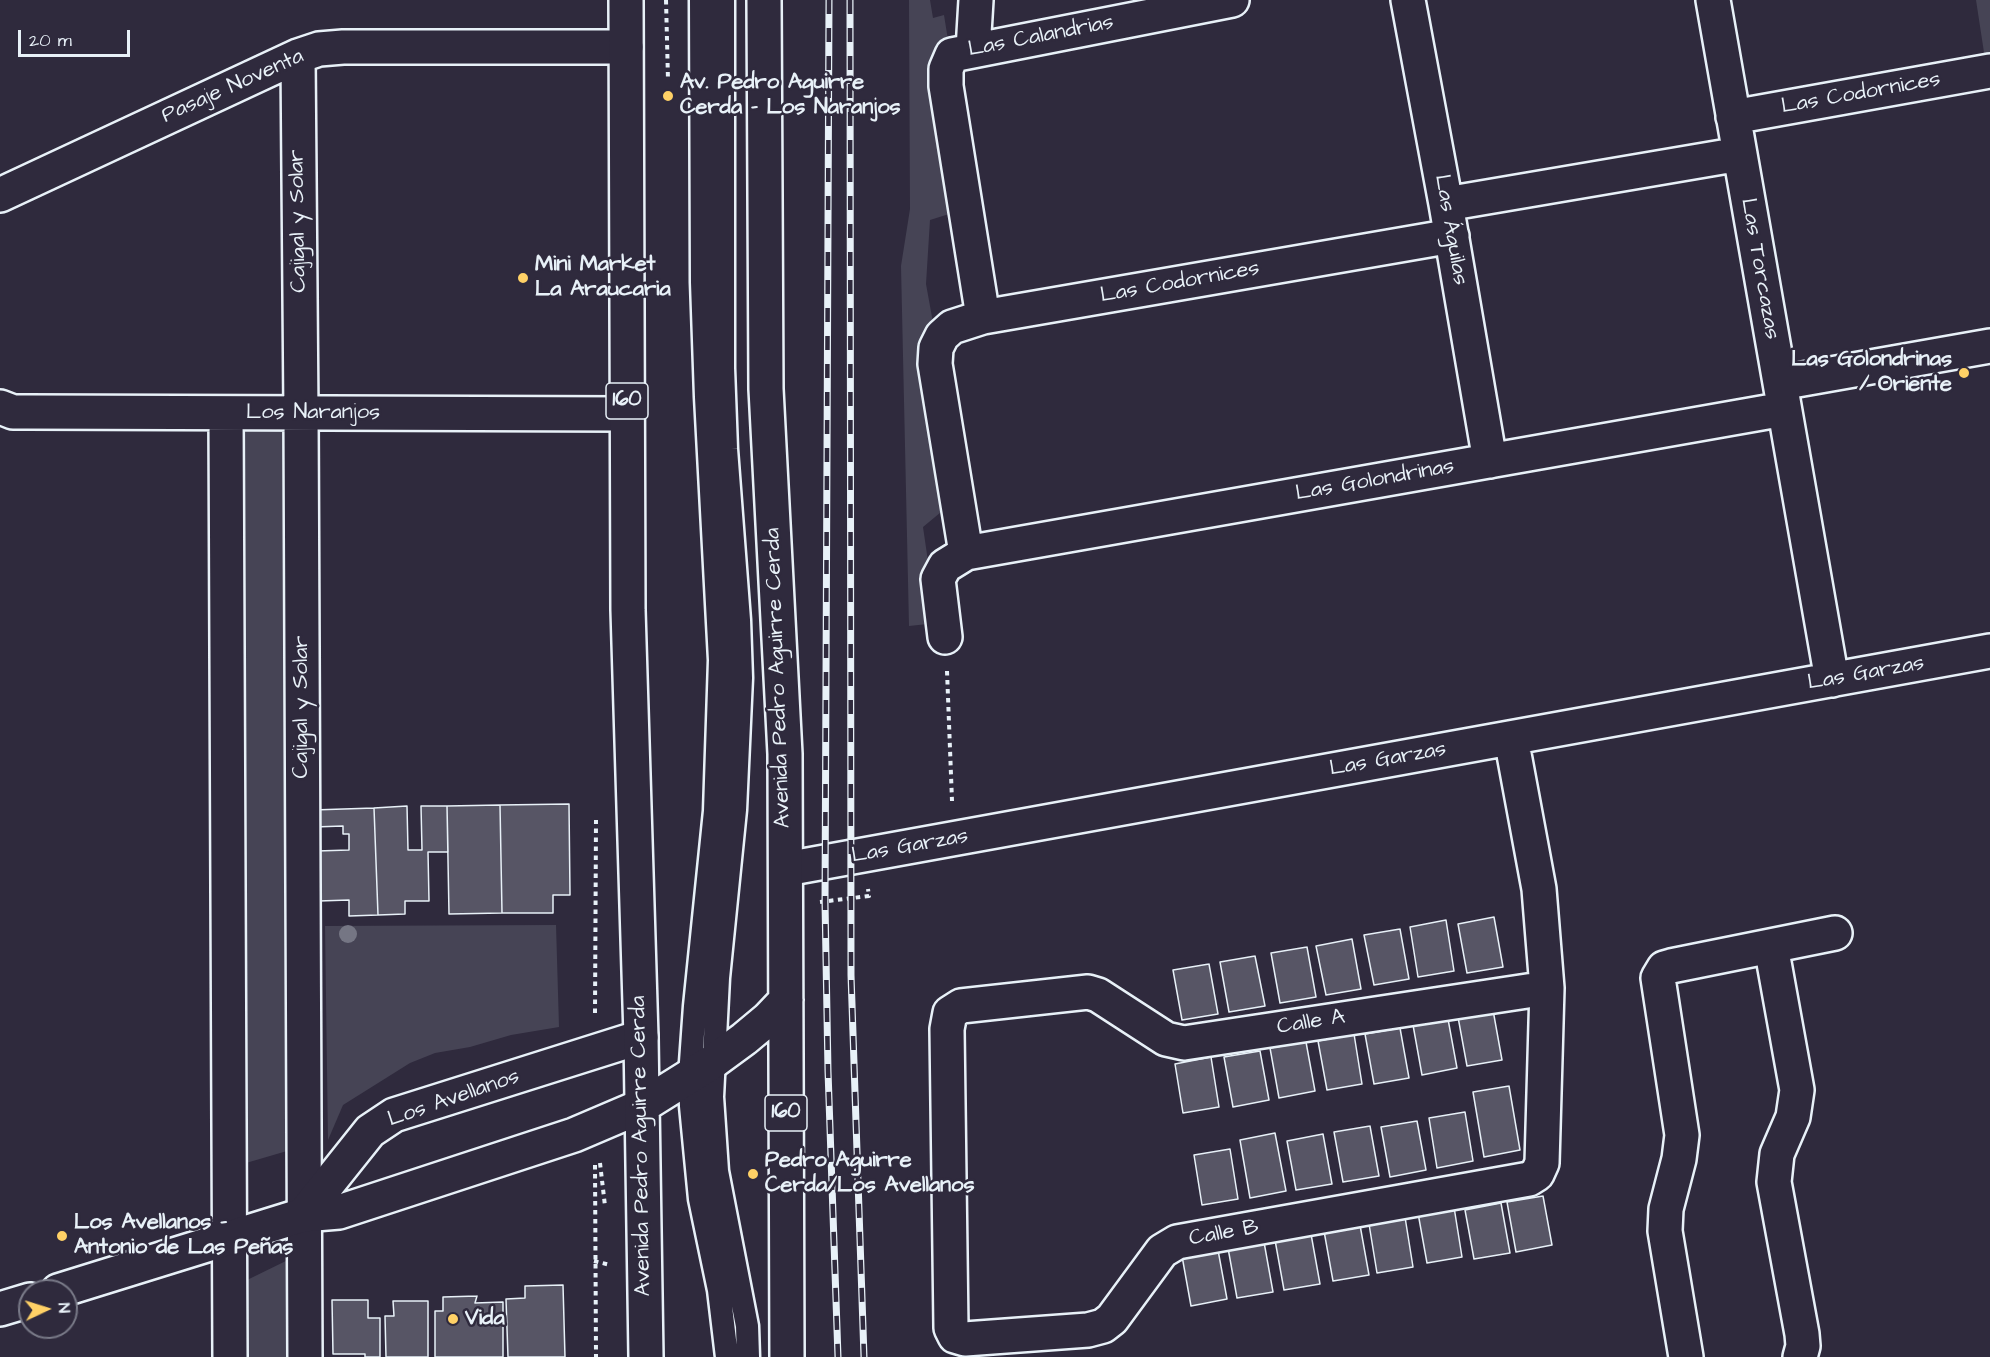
<!DOCTYPE html>
<html>
<head>
<meta charset="utf-8">
<style>
  body { margin:0 }
  #map { position:relative; width:1990px; height:1357px; overflow:hidden; background:#2f2a3d; font-family:"Architects Daughter",sans-serif }
  canvas { display:block }
  .north { position:absolute; left:18px; top:1279px; width:60px; height:60px; box-sizing:border-box; background:#2f2a3d; border:2px solid #797a88; border-radius:50%; rotate:86deg; font-size:16px; font-weight:700; line-height:24px; text-align:center; color:#e8f1f8 }
  .north::after { content:''; display:block; margin:auto; width:21px; height:27px; background:#ffd166; clip-path:polygon(50% 0,100% 100%,50% 72%,0 100%) }
  .scale { position:absolute; left:18px; top:30px; width:112px; height:27px; box-sizing:border-box; border:3px solid #e8f1f8; border-top:0; padding-left:8px; font-size:18px; line-height:21px; white-space:nowrap; color:#e8f1f8; -webkit-text-stroke:4px #2f2a3d; paint-order:stroke }
</style>
</head>
<body>
<div id="map">
<canvas width="1990" height="1357"></canvas>
<div class="north">N</div>
<div class="scale">20 m</div>
</div>
<script>
const ctx = document.querySelector('canvas').getContext('2d');
ctx.lineJoin = 'round';
function fillPath(path, color) { ctx.fillStyle = color; ctx.fill(path, 'evenodd'); }
const shape = rows => new Path2D(rows.map(r => 'M' + r).join(''));
function strokePath(path, color, width, dash) { ctx.strokeStyle = color; ctx.lineWidth = width; ctx.lineCap = dash ? 'butt' : 'round'; ctx.setLineDash(dash || []); ctx.stroke(path); }
function write(font, color, halo, rows, align = 'center') {
  ctx.font = font + ' "Architects Daughter",sans-serif'; ctx.lineWidth = 5; ctx.setLineDash([]); ctx.textBaseline = 'middle'; ctx.strokeStyle = halo; ctx.fillStyle = color; for (const [text, x, y, turn = 0] of rows) {
    ctx.save(); ctx.translate(x, y); ctx.rotate((+turn || 0) * Math.PI / 180); ctx.textAlign = isNaN(turn) ? turn : align; if (halo) ctx.strokeText(text, 0, 0); ctx.fillText(text, 0, 0); ctx.restore();
  }
}
fillPath(shape([
  [909,0,930,0,933,18,944,15,971,184,965,209,930,220,926,284,964,493,923,527,937,623,909,626,901,266,910,209],
  [1976,0,1990,0,1990,58,1985,59],
  [236,422,283,423,287,1151,246,1163],
  [556,925,559,1027,511,1035,470,1047,435,1053,410,1063,343,1105,328,1140,325,926],
  [292,1258,292,1357,245,1357,245,1281]
]), '#464455');
const building = shape([
  [569,804,570,895,553,895,553,913,502,913,500,805,569,804],
  [500,805,502,913,449,914,447,806,500,805],
  [407,806,408,850,422,850,421,806,447,806,448,852,428,852,429,901,405,901,405,914,378,915,374,808,407,806],
  [374,808,378,915,349,916,349,900,319,901,317,851,349,850,349,834,343,834,343,826,314,827,313,810,374,808],
  [1494,917,1503,967,1467,973,1458,924,1494,917],
  [1446,920,1454,971,1418,977,1410,927,1446,920],
  [1400,929,1409,979,1374,985,1364,935,1400,929],
  [1352,939,1361,989,1326,995,1316,946,1352,939],
  [1307,947,1316,997,1280,1003,1271,953,1307,947],
  [1255,956,1265,1006,1229,1012,1220,962,1255,956],
  [1209,964,1218,1014,1182,1020,1173,970,1209,964],
  [1493,1010,1502,1060,1467,1066,1458,1017,1493,1010],
  [1448,1019,1457,1068,1422,1075,1413,1025,1448,1019],
  [1400,1028,1409,1078,1374,1084,1365,1034,1400,1028],
  [1354,1034,1362,1084,1327,1090,1318,1041,1354,1034],
  [1306,1042,1315,1091,1279,1098,1270,1048,1306,1042],
  [1260,1051,1269,1100,1233,1107,1224,1057,1260,1051],
  [1211,1057,1219,1107,1183,1113,1175,1064,1211,1057],
  [1509,1086,1520,1150,1484,1157,1473,1092,1509,1086],
  [1465,1112,1473,1161,1437,1168,1429,1118,1465,1112],
  [1417,1121,1426,1170,1390,1177,1381,1127,1417,1121],
  [1370,1126,1379,1176,1343,1182,1334,1132,1370,1126],
  [1275,1133,1286,1191,1250,1198,1240,1140,1275,1133],
  [1323,1134,1332,1184,1296,1190,1287,1141,1323,1134],
  [1230,1149,1238,1199,1202,1205,1194,1155,1230,1149],
  [1543,1196,1552,1245,1516,1252,1507,1202,1543,1196],
  [1501,1203,1510,1253,1474,1259,1465,1210,1501,1203],
  [1454,1207,1462,1257,1427,1263,1418,1213,1454,1207],
  [1405,1217,1413,1267,1377,1273,1369,1224,1405,1217],
  [1360,1225,1369,1275,1333,1281,1324,1231,1360,1225],
  [1311,1234,1320,1284,1284,1290,1275,1240,1311,1234],
  [1264,1242,1273,1292,1237,1298,1228,1248,1264,1242],
  [1218,1250,1227,1299,1191,1306,1182,1256,1218,1250],
  [563,1285,565,1357,508,1357,506,1299,525,1298,525,1286,563,1285],
  [477,1296,475,1303,503,1302,503,1357,435,1357,435,1311,443,1311,443,1297,477,1296],
  [332,1300,368,1300,368,1318,380,1318,380,1357,365,1357,365,1354,333,1354,332,1300],
  [393,1301,428,1301,428,1357,386,1357,385,1316,394,1316,393,1301]
]);
fillPath(building, '#575565');
strokePath(building, '#e8f1f8', 1.5);
const lane = shape([
  [701,0,702,282,706,397,720,660,715,811,695,1006,690,1076,691,1106,700,1199,719,1290,727,1357],
  [723,0,723,368,726,449,739,620,741,678,735,810,718,978,712,1097,717,1171,747,1326,748,1357]
]);
const street = shape([
  [1408,0,1446,204,1490,461],
  [1713,0,1832,680],
  [973,50,976,0],
  [298,56,301,413,305,1357],
  [1733,117,1990,71],
  [0,195,298,56,319,49,343,47,626,47],
  [1446,204,1740,154],
  [983,317,946,86,946,69,952,55,1232,0],
  [1780,383,1990,346],
  [0,407,13,412,27,412,627,414],
  [226,413,230,1357],
  [966,553,1784,409],
  [945,637,938,579,945,566,966,553,935,364,936,348,942,336,952,327,983,317,1452,236],
  [1511,738,1539,889,1547,988,1542,1163,1537,1174,1529,1179,1177,1242,1162,1251,1112,1319,1103,1326,1088,1330,965,1339,955,1336,951,1328,947,1029,950,1013,961,1006,1088,992,1098,995,1166,1039,1184,1043,1547,988],
  [786,869,1990,651],
  [1771,946,1797,1090,1793,1117,1777,1154,1774,1182,1802,1334,1803,1346,1800,1357],
  [1686,1357,1665,1231,1666,1209,1679,1159,1682,1135,1658,978,1664,968,1671,966,1835,933]
]);
const secondary = shape([
  [303,1215,370,1131,394,1115,641,1037],
  [58,1291,303,1215,339,1212,574,1135,642,1106],
  [0,1309,30,1300]
]);
const highway = shape([
  [626,0,628,610,641,1037,646,1357],
  [764,0,766,389,785,754,787,1357],
  [642,1106,714,1061,744,1039,768,1019,786,1000]
]);
strokePath(lane, '#e8f1f8', 27);
strokePath(street, '#e8f1f8', 38);
strokePath(secondary, '#e8f1f8', 38);
strokePath(highway, '#e8f1f8', 38);
strokePath(shape([
  [666,0,668,80],
  [947,671,952,801],
  [820,902,869,896,868,889],
  [595,1013,596,820],
  [600,1163,605,1206],
  [595,1165,596,1357],
  [594,1261,610,1265]
]), '#e8f1f8', 4, [4.5, 4.5]);
strokePath(lane, '#2f2a3d', 22);
strokePath(street, '#2f2a3d', 33);
strokePath(secondary, '#2f2a3d', 33);
strokePath(highway, '#2f2a3d', 33);
const rail = shape([
  [829,0,825,902,828,1071,838,1357],
  [850,0,851,975,864,1357]
]);
strokePath(rail, '#e8f1f8', 7);
strokePath(rail, '#2f2a3d', 4.5, [14]);
ctx.fillStyle = '#757684';
for (const [x, y] of [
  [348,934]
]) { ctx.beginPath(); ctx.arc(x, y, 9, 0, 2 * Math.PI); ctx.fill(); }
for (const [x, y, r, color] of [
  [668,96,6,"#ffd166"],
  [523,278,6,"#ffd166"],
  [1964,373,6,"#ffd166"],
  [753,1174,6,"#ffd166"],
  [62,1236,6,"#ffd166"],
  [453,1319,6,"#ffd166"]
]) { const dot = new Path2D(); dot.arc(x, y, r, 0, 2 * Math.PI); ctx.fillStyle = color; ctx.fill(dot); strokePath(dot, '#2f2a3d', 2); }
for (const [x, y, w] of [
  [627,401,42],
  [786,1113,42]
]) { const box = new Path2D(); box.roundRect(x - w / 2, y - 18, w, 36, 4.5); ctx.fillStyle = '#2f2a3d'; ctx.fill(box); strokePath(box, '#e8f1f8', 1.5); }
write('bold 21px', '#e8f1f8', null, [
  ["160",627,401],
  ["160",786,1113]
]);
write('22px', '#e8f1f8', '#2f2a3d', [
  ["Las Calandrias",1041,37,-11],
  ["Pasaje Noventa",233,87,-24],
  ["Las Codornices",1861,94,-10],
  ["Cajigal y Solar",299,221,-91],
  ["Las Águilas",1450,230,80],
  ["Las Torcazas",1759,269,80],
  ["Las Codornices",1180,283,-10],
  ["Los Naranjos",313,413],
  ["Las Golondrinas",1375,481,-10],
  ["Las Garzas",1866,674,-10],
  ["Avenida Pedro Aguirre Cerda",779,678,-92],
  ["Cajigal y Solar",302,707,-90],
  ["Las Garzas",1388,760,-10],
  ["Las Garzas",910,847,-10],
  ["Calle A",1311,1023,-9],
  ["Los Avellanos",454,1099,-19],
  ["Avenida Pedro Aguirre Cerda",642,1146,-91],
  ["Calle B",1224,1234,-10]
]);
write('bold 22px', '#e8f1f8', '#2f2a3d', [
  ["Av. Pedro Aguirre",680,83],
  ["Cerda - Los Naranjos",680,108],
  ["Mini Market",535,265],
  ["La Araucaria",535,290],
  ["Las Golondrinas",1952,360,"right"],
  ["/ Oriente",1952,385,"right"],
  ["Pedro Aguirre",765,1161],
  ["Cerda/Los Avellanos",765,1186],
  ["Los Avellanos -",74,1223],
  ["Antonio de Las Peñas",74,1248],
  ["Vida",465,1319]
], 'left');
</script>
</body>
</html>
